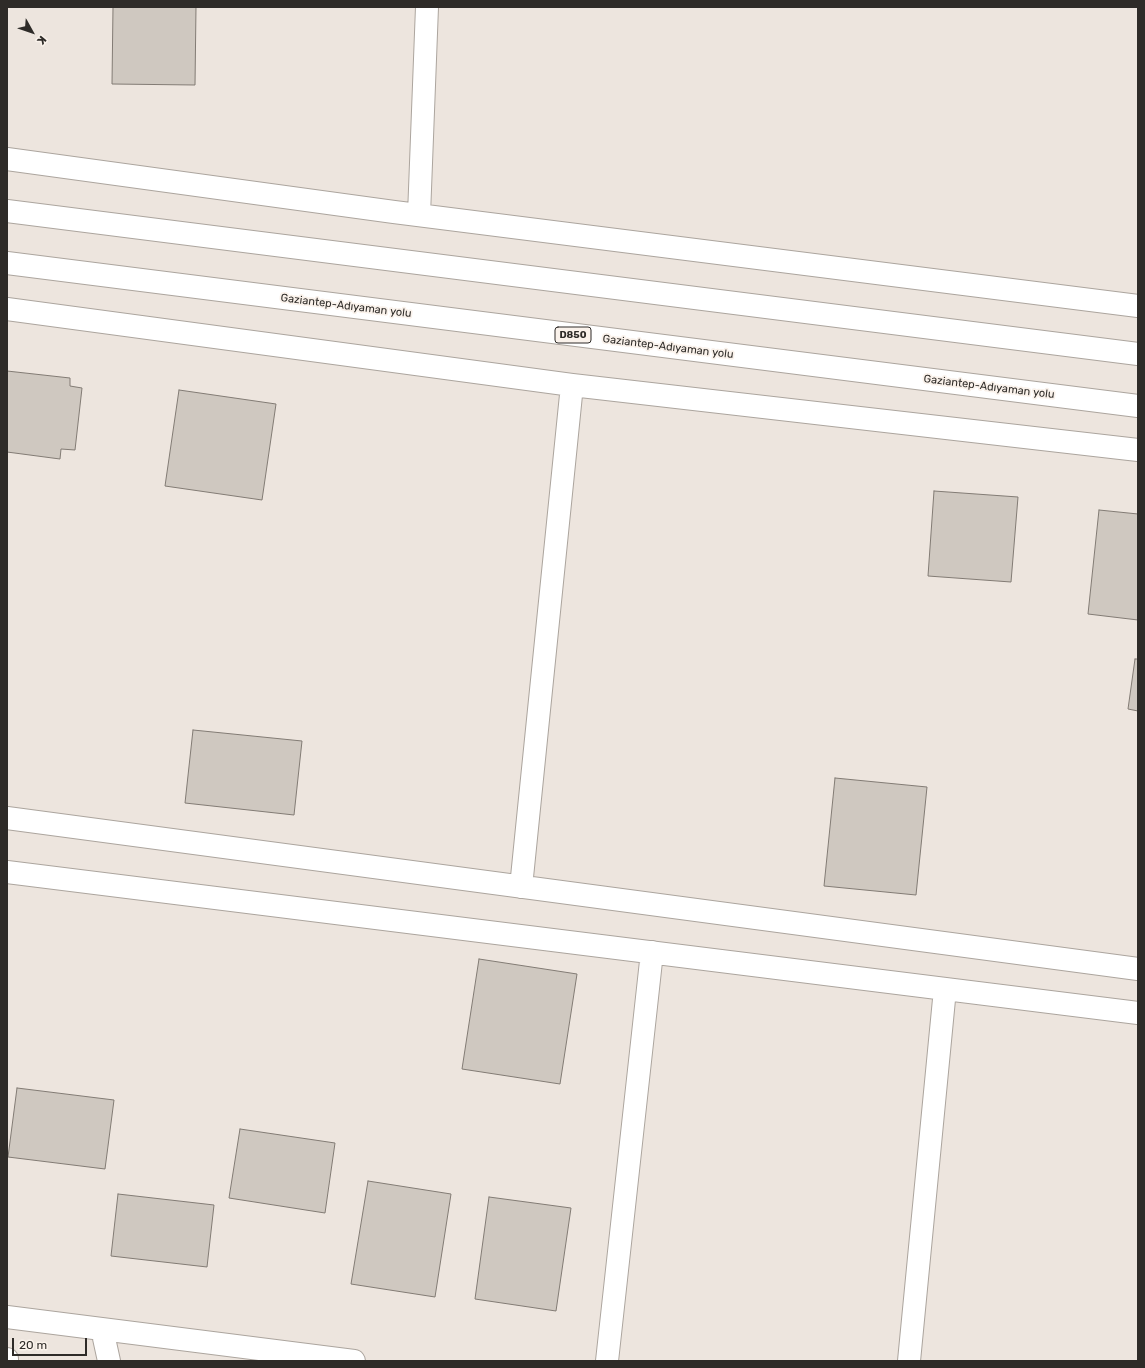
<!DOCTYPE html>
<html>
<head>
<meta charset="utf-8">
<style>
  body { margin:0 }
  #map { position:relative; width:1145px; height:1368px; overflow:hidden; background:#ede5de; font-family:Rubik,sans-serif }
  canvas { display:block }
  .frame { position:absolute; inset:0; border:8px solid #2e2b28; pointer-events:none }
  .north { position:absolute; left:12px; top:12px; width:40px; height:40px; -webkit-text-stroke:3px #faf2eb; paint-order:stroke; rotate:130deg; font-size:11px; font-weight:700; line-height:16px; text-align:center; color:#2e2b28 }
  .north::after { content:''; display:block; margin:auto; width:14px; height:18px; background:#2e2b28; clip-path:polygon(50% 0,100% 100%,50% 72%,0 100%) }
  .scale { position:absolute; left:12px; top:1338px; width:75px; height:18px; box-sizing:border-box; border:2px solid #2e2b28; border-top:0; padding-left:5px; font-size:12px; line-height:14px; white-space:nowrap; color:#2e2b28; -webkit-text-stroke:3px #faf2eb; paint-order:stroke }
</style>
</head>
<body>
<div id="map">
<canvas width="1145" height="1368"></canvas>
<div class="frame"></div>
<div class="north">K</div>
<div class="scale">20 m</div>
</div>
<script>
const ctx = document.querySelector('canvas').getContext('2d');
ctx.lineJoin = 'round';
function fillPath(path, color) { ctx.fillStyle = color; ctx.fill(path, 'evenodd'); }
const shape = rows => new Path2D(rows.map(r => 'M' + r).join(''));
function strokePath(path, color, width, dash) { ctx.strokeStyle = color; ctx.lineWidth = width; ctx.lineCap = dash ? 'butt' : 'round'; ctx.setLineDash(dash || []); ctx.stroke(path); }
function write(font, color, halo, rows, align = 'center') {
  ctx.font = font + ' Rubik,sans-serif'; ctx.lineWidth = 3.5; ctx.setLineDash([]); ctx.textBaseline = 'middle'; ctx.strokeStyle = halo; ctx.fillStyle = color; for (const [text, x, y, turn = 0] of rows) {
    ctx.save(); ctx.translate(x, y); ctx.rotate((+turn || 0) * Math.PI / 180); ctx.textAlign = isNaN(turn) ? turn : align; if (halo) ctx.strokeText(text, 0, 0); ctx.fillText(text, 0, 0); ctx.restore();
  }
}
const building = shape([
  [113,7,196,7,195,85,112,84,113,7],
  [7,371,70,378,70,386,82,388,75,450,61,449,60,459,7,452,7,371],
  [179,390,276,404,262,500,165,486,179,390],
  [934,491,1018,497,1011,582,928,576,934,491],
  [1099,510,1138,514,1138,620,1088,614,1099,510],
  [1135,659,1138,659,1138,711,1128,709,1135,659],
  [193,730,302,741,294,815,185,803,193,730],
  [835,778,927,787,916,895,824,886,835,778],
  [479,959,577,974,560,1084,462,1069,479,959],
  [17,1088,114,1100,105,1169,8,1157,17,1088],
  [240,1129,335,1143,325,1213,229,1198,240,1129],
  [368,1181,451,1194,435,1297,351,1284,368,1181],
  [118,1194,214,1205,207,1267,111,1256,118,1194],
  [489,1197,571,1208,556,1311,475,1299,489,1197]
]);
fillPath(building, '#cfc8c0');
strokePath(building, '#827b74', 1);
const minor = shape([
  [7,159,394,212,1138,306],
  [419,215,427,7],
  [7,309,572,385,1138,450],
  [7,818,1138,969],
  [7,872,1138,1013],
  [521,887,572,385],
  [7,1317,354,1361],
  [102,1329,109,1361],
  [7,1359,7,1361],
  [607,1361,652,952],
  [909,1361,945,989]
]);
const highway = shape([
  [7,211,1138,354],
  [7,263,1138,406]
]);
strokePath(minor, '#aca59e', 24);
strokePath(highway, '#aca59e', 24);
strokePath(minor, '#fff', 22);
strokePath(highway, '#fff', 22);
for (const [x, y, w] of [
  [573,335,36]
]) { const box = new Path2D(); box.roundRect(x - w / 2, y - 8, w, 16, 3); ctx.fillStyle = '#faf2eb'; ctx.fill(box); strokePath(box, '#2e2b28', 1); }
write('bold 10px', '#2e2b28', null, [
  ["D850",573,335]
]);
write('11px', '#2e2b28', '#faf2eb', [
  ["Gaziantep-Adıyaman yolu",346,306,7],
  ["Gaziantep-Adıyaman yolu",668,347,7],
  ["Gaziantep-Adıyaman yolu",989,387,7]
]);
</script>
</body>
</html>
